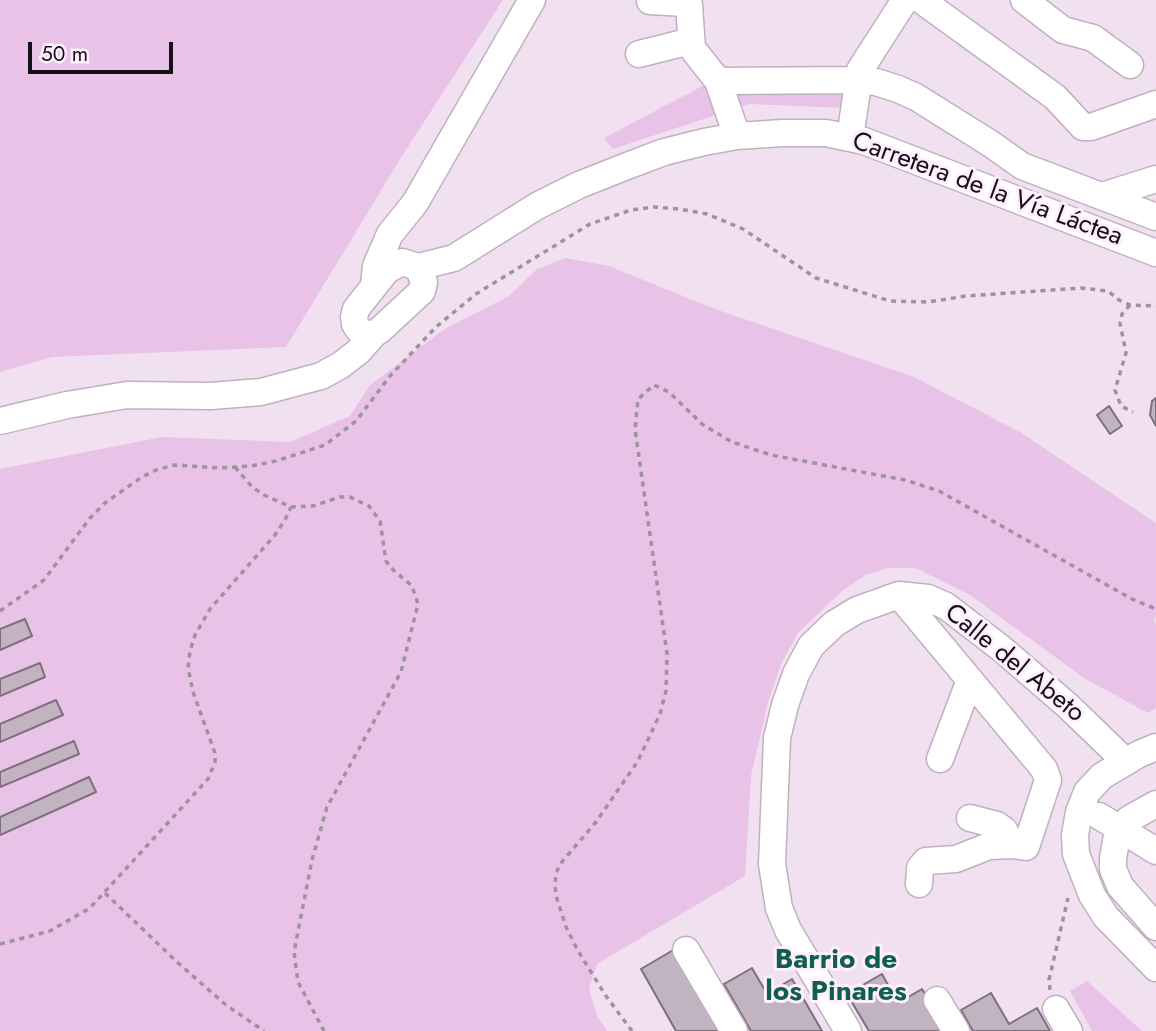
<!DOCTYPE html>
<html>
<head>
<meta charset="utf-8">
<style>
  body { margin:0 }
  #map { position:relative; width:1156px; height:1031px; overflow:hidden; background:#f1e1f0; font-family:Jost,sans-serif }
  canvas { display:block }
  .scale { position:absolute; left:28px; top:42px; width:145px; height:32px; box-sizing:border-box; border:4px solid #161116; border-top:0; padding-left:9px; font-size:21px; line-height:24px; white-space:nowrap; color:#161116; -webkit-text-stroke:5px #feeefe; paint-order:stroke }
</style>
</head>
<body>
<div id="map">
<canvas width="1156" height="1031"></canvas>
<div class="scale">50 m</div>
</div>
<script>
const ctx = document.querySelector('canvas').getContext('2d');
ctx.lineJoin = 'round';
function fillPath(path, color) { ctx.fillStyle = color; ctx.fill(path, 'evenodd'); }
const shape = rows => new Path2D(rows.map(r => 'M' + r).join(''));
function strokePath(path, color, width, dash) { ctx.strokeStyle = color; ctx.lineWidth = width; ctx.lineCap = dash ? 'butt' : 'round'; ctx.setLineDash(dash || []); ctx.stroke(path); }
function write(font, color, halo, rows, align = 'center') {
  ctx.font = font + ' Jost,sans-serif'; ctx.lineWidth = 6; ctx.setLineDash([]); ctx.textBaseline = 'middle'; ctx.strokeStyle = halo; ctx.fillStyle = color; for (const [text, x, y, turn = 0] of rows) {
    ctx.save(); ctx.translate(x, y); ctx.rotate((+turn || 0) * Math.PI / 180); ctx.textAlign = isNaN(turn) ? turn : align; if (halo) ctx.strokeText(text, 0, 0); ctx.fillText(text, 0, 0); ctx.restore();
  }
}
fillPath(shape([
  [0,0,503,0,402,156,286,347,52,357,0,372],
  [847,66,844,108,749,104,613,149,604,138,727,73],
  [565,258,609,266,715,309,914,377,1020,432,1156,523,1156,616,1154,622,1156,624,1156,708,1148,713,1084,678,970,595,915,568,887,568,866,575,843,590,798,633,782,662,768,702,751,776,745,876,597,964,589,989,597,1016,607,1031,0,1031,0,469,162,437,290,442,350,416,369,386,443,330,509,296,536,270],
  [1087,981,1142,1031,1092,1031,1070,991]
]), '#e8c2e7');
const building = shape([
  [1156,398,1156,426,1150,415,1152,401,1156,398],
  [1109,406,1122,426,1110,434,1097,415,1109,406],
  [25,619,32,636,0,650,0,629,25,619],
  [40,663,45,677,0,696,0,679,40,663],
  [56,700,63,715,0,742,0,724,56,700],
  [74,741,79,754,0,787,0,772,74,741],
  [89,777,96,792,0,835,0,817,89,777],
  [675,949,723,1031,676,1031,641,969,675,949],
  [752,968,767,994,792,979,822,1031,751,1031,724,984,752,968],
  [882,974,898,1003,922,989,947,1031,869,1031,847,994,882,974],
  [991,993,1009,1024,1037,1008,1050,1031,973,1031,961,1010,991,993]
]);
fillPath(building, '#c2b3c1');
strokePath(building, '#7d6f7c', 2);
const minor = shape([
  [921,0,1055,97,1083,127,1091,127,1156,104],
  [1024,0,1063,30,1093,38,1130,65],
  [650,1,685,3,689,5,692,48,718,81,737,136],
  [639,54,691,41],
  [718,81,857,80,876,82,898,89,916,97,991,144,1022,166,1156,217],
  [850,138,860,70,905,0],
  [1102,196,1156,179],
  [402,262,418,267,424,282,422,291,380,330,374,334,366,334,359,330,355,324,354,317,356,309,387,270,402,262],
  [418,267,454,258,537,206,579,185,627,166,664,152,704,142,737,136,783,133,826,133,864,141,1156,253],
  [374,285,376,266,390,234,415,203,532,0],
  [0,421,67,405,127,395,211,396,261,392,321,376,341,365,359,351,374,334],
  [899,595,1044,769,1048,780,1026,847,1012,845,989,846,956,859,926,861,920,868,919,884],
  [1156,747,1139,754,1102,776,1087,792,1079,812,1075,835,1076,854,1092,895,1106,917,1156,968],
  [940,759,970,680],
  [1156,804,1129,819,1116,841,1113,858,1113,869,1120,886,1156,927],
  [1099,816,1156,851],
  [970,818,997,825,1004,830,1012,845],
  [686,950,734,1031],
  [937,1000,956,1031],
  [1056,1009,1069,1031],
  [848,1031,788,930,779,908,772,864,777,738,785,705,796,674,811,646,834,624,857,610,899,595,928,598,946,606,1002,649,1068,706,1126,762]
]);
strokePath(minor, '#c0b1c0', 29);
strokePath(shape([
  [1130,305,1122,314,1120,323,1126,353,1115,390,1121,406,1133,412],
  [235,467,252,487,264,495,291,507,313,506,340,497,350,497,369,506,380,521,386,561,391,568,412,586,418,604,401,672,327,807,312,860,294,952,298,982,324,1031],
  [0,611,44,580,90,518,105,503,142,477,156,470,174,465,220,468,251,466,276,461,325,445,356,421,390,376,436,327,476,294,590,224,631,210,654,207,679,209,707,214,743,229,816,278,890,301,928,302,966,296,1081,288,1108,291,1119,300,1130,305,1156,306],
  [105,893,177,962,226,1005,264,1031],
  [0,944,50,931,90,908,208,779,215,762,215,753,193,692,188,668,190,651,195,635,210,609,275,535,285,520,291,507],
  [1050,990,1049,980,1068,898],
  [632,1031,606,996,578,951,566,927,557,899,555,886,556,873,561,863,596,822,638,761,660,714,666,691,667,654,635,429,638,399,654,385,669,392,702,424,732,442,771,455,905,480,939,491,1132,599,1156,609]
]), '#9e929d', 3.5, [5, 5]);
strokePath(minor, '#fff', 26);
write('26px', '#161116', '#feeefe', [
  ["Carretera de la Vía Láctea",987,190,20],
  ["Calle del Abeto",1014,664,39]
]);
write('bold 28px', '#105f4b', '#feeefe', [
  ["Barrio de",836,961],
  ["los Pinares",836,993]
]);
</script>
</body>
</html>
